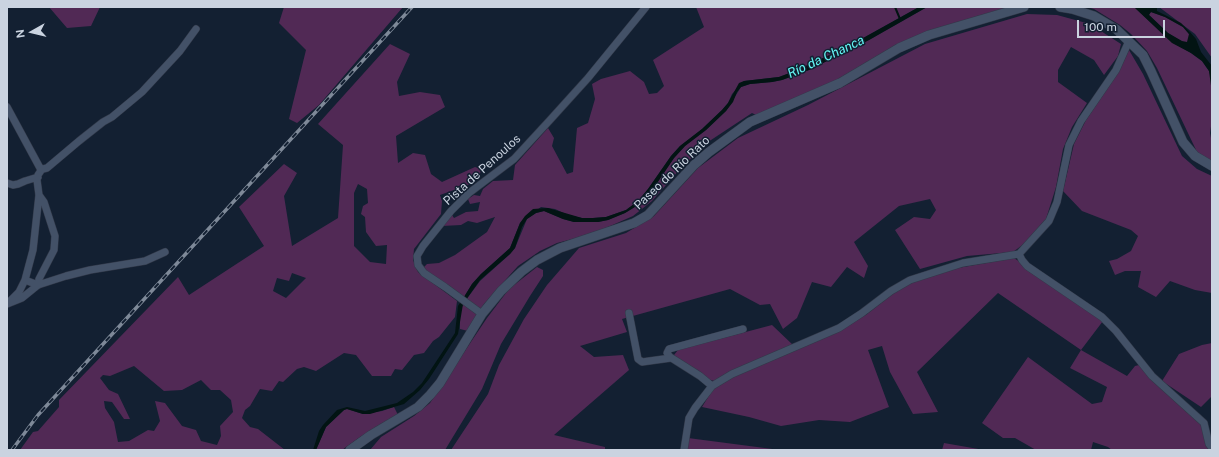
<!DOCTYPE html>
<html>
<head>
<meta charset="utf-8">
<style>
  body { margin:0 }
  #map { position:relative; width:1219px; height:457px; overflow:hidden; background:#132032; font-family:"Public Sans",sans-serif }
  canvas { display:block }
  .frame { position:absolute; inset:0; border:8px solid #cad3e0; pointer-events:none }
  .north { position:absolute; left:12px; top:12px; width:40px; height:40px; -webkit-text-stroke:3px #132032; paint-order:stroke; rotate:262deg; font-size:11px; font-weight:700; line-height:16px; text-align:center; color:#cad3e0 }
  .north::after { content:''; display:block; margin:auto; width:14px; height:18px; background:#cad3e0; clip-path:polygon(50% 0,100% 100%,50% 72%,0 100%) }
  .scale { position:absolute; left:1077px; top:20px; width:88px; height:18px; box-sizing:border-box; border:2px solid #cad3e0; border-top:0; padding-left:5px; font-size:12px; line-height:14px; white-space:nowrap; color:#cad3e0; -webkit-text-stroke:3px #132032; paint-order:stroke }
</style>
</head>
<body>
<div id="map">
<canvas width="1219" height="457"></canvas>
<div class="frame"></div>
<div class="north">N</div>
<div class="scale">100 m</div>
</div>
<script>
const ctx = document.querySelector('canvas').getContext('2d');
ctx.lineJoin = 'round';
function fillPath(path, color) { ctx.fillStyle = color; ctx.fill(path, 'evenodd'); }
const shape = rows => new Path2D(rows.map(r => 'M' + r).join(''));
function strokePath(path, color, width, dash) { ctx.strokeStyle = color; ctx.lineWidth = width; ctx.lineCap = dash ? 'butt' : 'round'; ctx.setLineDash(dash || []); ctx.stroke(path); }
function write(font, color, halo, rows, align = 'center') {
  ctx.font = font + ' "Public Sans",sans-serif'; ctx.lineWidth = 3; ctx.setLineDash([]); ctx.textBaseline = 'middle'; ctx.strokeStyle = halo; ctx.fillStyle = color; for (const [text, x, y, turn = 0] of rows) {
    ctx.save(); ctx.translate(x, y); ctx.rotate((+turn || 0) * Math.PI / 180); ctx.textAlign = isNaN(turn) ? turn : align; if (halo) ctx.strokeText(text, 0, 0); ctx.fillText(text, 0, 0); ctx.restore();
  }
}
fillPath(shape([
  [49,7,100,7,91,26,67,28],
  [284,7,403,7,319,105,297,123,289,119,306,50,279,23],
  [696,7,919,7,847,47,795,71,779,77,744,81,732,94,728,103,722,110,702,129,680,146,671,156,648,189,638,201,626,210,606,217,593,218,582,218,568,215,555,209,541,207,520,223,510,248,481,274,472,284,464,297,422,269,427,264,439,263,455,255,487,232,495,217,477,223,468,221,461,225,442,226,452,215,454,218,466,212,478,211,480,202,470,204,468,199,474,195,480,196,483,189,493,181,513,180,515,165,548,128,554,138,552,146,567,174,573,172,577,128,588,123,595,99,592,84,601,79,630,71,644,82,649,94,657,93,664,86,653,60,704,27],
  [927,7,1009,7,982,15,830,84,756,115,752,113,708,142,680,169,652,201,633,216,592,234,557,243,540,251,518,266,484,304,468,331,460,329,460,313,463,304,480,281,510,254,515,248,527,219,536,213,544,211,563,219,574,222,598,222,608,220,625,213,638,205,655,186,674,158,685,146,706,130,726,111,741,87,750,84,772,82,782,80,809,70,869,40],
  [1087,7,1134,7,1172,42,1191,53,1202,61,1209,71,1211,78,1212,120,1210,133,1212,143,1212,161,1197,152,1157,68,1147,51,1131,34,1120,25,1094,9],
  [1159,7,1212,7,1212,58,1195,34],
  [1151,12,1165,17,1183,27,1194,40,1195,46,1194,47,1189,46,1168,33,1148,14],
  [1027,14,1057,15,1090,24,1121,44,1118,56,1104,75,1094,60,1071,47,1058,70,1058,82,1087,103,1072,127,1063,149,1056,187,1046,219,1025,243,1013,252,967,256,920,269,895,230,914,217,930,219,936,210,930,199,899,206,854,242,868,266,864,278,847,267,831,287,812,282,797,318,783,329,770,304,760,305,730,289,622,319,627,332,580,346,594,357,623,355,629,370,554,435,605,447,605,450,451,450,488,394,499,365,524,319,547,285,579,248,626,233,654,216,698,168,738,138,808,105,925,44],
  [390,44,410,54,397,82,399,96,420,92,440,95,445,107,396,136,398,163,413,153,425,155,431,174,442,182,475,167,481,169,480,174,468,185,440,195,442,201,441,214,414,249,413,260,418,272,457,301,455,317,439,337,433,341,424,353,414,355,402,370,395,369,391,376,372,376,356,355,344,353,316,371,304,367,297,369,283,382,279,381,272,391,260,389,250,406,245,410,242,418,250,427,258,429,285,450,20,450,33,432,38,431,59,407,59,400,178,277,189,295,264,246,239,207,284,164,297,173,284,196,292,246,338,218,343,145,318,124],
  [358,184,367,189,368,203,363,206,361,214,365,217,366,232,376,246,387,245,386,264,370,262,354,246,354,193],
  [292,273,306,278,286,298,273,291,277,278,289,281],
  [134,366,164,391,182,390,201,380,211,390,220,390,231,400,233,412,220,426,221,436,217,445,201,441,196,430,182,426,165,403,155,401,160,421,154,431,148,430,129,441,118,442,114,422,105,408,104,401,112,402,124,419,130,419,118,394,109,390,100,378,103,375,110,376],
  [1129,50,1143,74,1182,156,1197,169,1212,176,1212,293,1195,290,1170,281,1156,297,1138,287,1141,271,1125,271,1115,275,1109,261,1117,259,1131,251,1138,236,1131,230,1082,211,1063,191,1074,144,1086,120,1119,71],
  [1014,258,1068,294,1103,321,1081,350,1127,376,1135,366,1139,365,1200,421,1211,450,1112,450,1108,447,1093,442,1091,450,1036,450,1015,438,1003,438,982,423,1028,357,1092,404,1102,402,1107,387,1070,368,1081,350,998,293,917,372,938,412,913,414,890,372,882,346,868,350,889,407,850,422,819,420,781,426,749,417,702,407,718,381,766,363,840,331,867,314,904,285,935,272],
  [537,267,543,270,543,276,530,296,501,344,482,389,445,450,370,450,381,437,414,416,430,403,487,318,509,289],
  [772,325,793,345,714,381,707,379,676,359,674,355,678,350],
  [1212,343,1212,396,1201,407,1162,381,1179,354,1202,345],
  [394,407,398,415,360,437,342,450,316,450,326,427,344,410,347,409,363,414,382,411],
  [688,438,780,450,688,450],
  [944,443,984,450,942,450]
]), '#512955');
fillPath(shape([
  [919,7,927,7,869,40,809,70,782,80,772,82,750,84,741,87,737,92,733,102,726,111,706,130,685,146,674,158,655,186,638,205,625,213,608,220,598,222,574,222,563,219,544,211,536,213,527,219,522,227,515,248,510,254,480,280,463,304,458,334,429,379,420,390,404,404,370,414,363,414,347,409,344,410,326,427,316,450,313,450,319,431,323,425,337,410,347,407,365,411,397,403,413,392,422,383,455,333,458,306,464,297,472,284,481,274,510,248,520,223,525,216,533,209,548,208,582,218,593,218,606,217,626,210,638,201,648,189,671,156,680,146,702,129,722,110,728,103,739,83,744,81,779,77,795,71,847,47],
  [1134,7,1157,7,1157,11,1181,23,1190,32,1196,39,1201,52,1212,66,1212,93,1209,71,1202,61,1191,53,1172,43],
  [1151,12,1165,17,1183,27,1189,34,1187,42,1182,41,1168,33,1149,15]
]), '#021413');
strokePath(shape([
  [895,7,900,19]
]), '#021413', 2);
const minor = shape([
  [7,107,40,168,43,169,47,168,79,141,103,122,112,117,142,92,180,51,196,29],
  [7,183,13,185,18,184,25,181,38,177],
  [1019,254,1022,260,1027,266,1102,317,1116,331,1152,376,1204,423,1209,444,1212,448],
  [25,280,38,285,39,279,54,250,55,236,44,202,39,195],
  [10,301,19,292,25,280,33,250,39,195,37,180,38,175,42,169],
  [7,304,22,298,38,285,66,276,90,270,145,261,165,252],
  [629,313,638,359,642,362,671,358],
  [482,314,445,287,424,273,418,265,417,256,423,246,451,211,469,193,514,159,550,120,588,78,646,7],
  [712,386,700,376,670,357,667,353,669,349,743,329],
  [684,450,689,418,695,408,712,386,732,374,839,328,862,313,891,291,910,280,963,263,1019,254,1049,221,1057,202,1069,145,1081,121,1116,70,1129,41]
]);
const tertiary = shape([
  [1060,7,1072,9,1094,16,1116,29,1143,55,1151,71,1183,142,1195,156,1212,166],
  [350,450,371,435,418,407,430,395,440,383,482,314,501,291,521,272,537,260,560,248,634,223,648,215,694,165,709,152,750,122,840,83,899,48,929,35,1024,7]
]);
strokePath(minor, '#323949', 8);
strokePath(tertiary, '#323949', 10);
strokePath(minor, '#435167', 7);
strokePath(tertiary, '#435167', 9);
const rail = shape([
  [12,450,38,415,412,7]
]);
strokePath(rail, '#7e8998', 3.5);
strokePath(rail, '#132032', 2, [6]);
write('12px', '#cad3e0', '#132032', [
  ["Pista de Penoulos",482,170,-42],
  ["Paseo do Río Rato",672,173,-44]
]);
write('italic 13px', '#63f7f4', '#132032', [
  ["Río da Chanca",826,57,-25]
]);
</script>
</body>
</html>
